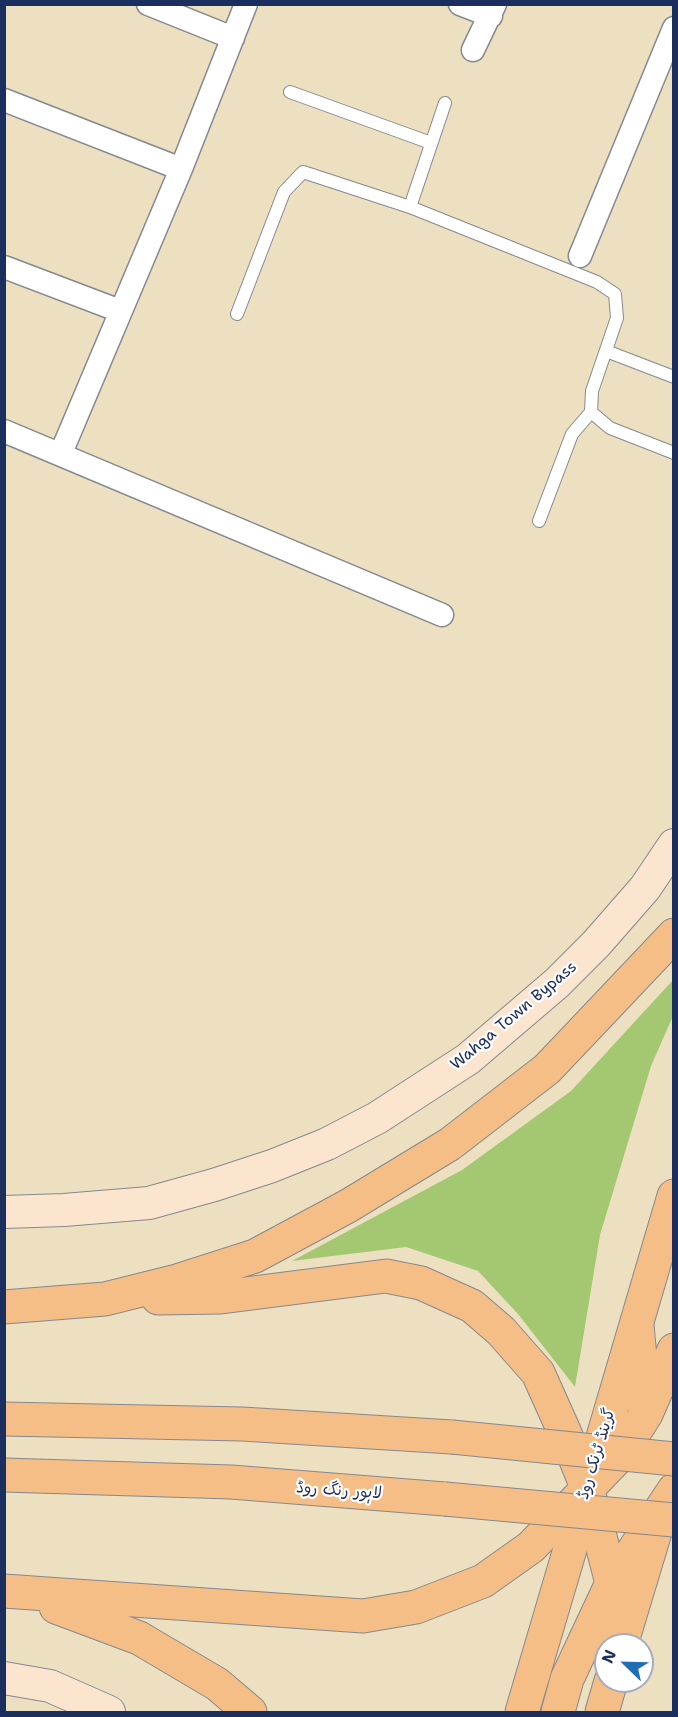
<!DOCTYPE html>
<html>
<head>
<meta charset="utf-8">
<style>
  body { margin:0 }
  #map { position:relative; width:678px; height:1717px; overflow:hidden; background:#ede0c0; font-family:"Shantell Sans",sans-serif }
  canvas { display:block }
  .frame { position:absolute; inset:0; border:6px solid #1b2f5e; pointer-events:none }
  .north { position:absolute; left:594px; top:1633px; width:60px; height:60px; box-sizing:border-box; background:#fff; border:2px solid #a4acbf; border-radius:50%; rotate:293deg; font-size:16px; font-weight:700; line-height:24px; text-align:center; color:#1b2f5e }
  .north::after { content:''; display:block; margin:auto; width:21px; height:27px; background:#1f6fb2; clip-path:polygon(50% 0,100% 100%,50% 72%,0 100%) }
</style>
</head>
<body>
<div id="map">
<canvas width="678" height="1717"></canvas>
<div class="frame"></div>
<div class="north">N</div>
</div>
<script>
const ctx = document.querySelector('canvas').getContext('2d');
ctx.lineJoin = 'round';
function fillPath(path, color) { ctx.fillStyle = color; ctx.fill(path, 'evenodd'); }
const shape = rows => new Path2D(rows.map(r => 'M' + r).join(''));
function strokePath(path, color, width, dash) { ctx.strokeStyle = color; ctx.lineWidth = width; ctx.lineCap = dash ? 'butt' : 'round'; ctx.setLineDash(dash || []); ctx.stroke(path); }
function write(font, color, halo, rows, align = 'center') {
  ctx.font = font + ' "Shantell Sans","Playpen Sans Arabic",sans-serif'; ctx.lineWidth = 4.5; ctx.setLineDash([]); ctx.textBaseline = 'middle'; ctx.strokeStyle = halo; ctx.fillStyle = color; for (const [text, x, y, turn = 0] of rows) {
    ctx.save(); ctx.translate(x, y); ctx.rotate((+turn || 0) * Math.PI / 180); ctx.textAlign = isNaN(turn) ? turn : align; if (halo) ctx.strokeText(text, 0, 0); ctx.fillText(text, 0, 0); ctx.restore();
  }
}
fillPath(shape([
  [673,980,673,1016,651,1066,600,1235,575,1387,518,1314,478,1271,406,1247,292,1261,462,1170,571,1091]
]), '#a4c872');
const service = shape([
  [290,92,431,143],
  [410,207,445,103],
  [237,314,284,192,303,172,410,207,597,282,615,294,617,318,592,391,591,412,610,428,674,453],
  [606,351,674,377],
  [539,521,572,434,591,412]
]);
const minor = shape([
  [148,4,233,38],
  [460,4,491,16],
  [473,50,495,4],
  [4,100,181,169],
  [580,256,674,28],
  [4,267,120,311],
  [4,431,442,615],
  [61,453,181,169,246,4]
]);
const secondary = shape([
  [4,1212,64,1210,149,1203,214,1185,272,1166,327,1144,377,1118,468,1059,557,983,596,944,645,888,674,845],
  [4,1678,50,1686,109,1712]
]);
const trunk = shape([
  [621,1645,659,1519],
  [522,1712,674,1196],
  [602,1712,611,1681]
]);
const motorway = shape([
  [158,1298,221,1297,386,1276,421,1283,472,1306,501,1331,538,1373,564,1431,587,1487,612,1583,619,1645],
  [4,1307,105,1299,177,1281,255,1256,348,1206,450,1144,547,1069,674,935],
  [637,1325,645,1412],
  [4,1419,242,1424,452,1437],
  [4,1475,231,1482,445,1499],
  [4,1591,363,1616,416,1607,483,1581,531,1547,620,1455,646,1414,674,1350],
  [56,1607,139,1638,217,1684,250,1712],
  [558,1712,567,1679,612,1583,674,1490]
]);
strokePath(service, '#84888f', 14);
strokePath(minor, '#84888f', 25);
strokePath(secondary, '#84888f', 34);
strokePath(trunk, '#84888f', 35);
strokePath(motorway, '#84888f', 35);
strokePath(service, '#fff', 12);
strokePath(minor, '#fff', 22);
strokePath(secondary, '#fbe5cf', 32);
strokePath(trunk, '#f5be86', 33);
strokePath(motorway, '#f5be86', 33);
const motorwayBridge = shape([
  [452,1437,674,1459],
  [445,1499,674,1520]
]);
strokePath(motorwayBridge, '#84888f', 35, []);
strokePath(motorwayBridge, '#f5be86', 33);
write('16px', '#1b2f5e', '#fff', [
  ["Wahga Town Bypass",514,1016,-40],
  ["گرینڈ ٹرنک روڈ",597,1454,-73],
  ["لاہور رنگ روڈ",339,1491,4]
]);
</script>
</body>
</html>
